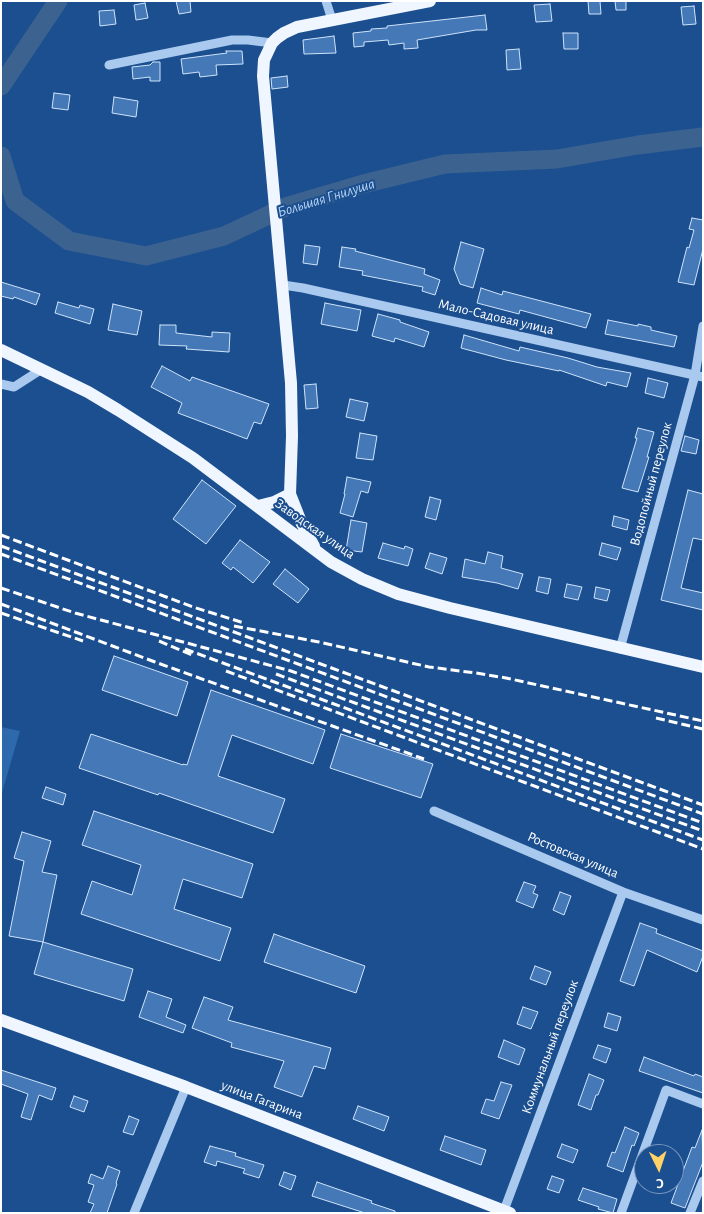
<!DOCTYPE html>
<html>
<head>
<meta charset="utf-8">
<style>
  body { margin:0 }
  #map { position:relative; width:704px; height:1214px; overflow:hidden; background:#1b4f8f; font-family:"Alegreya Sans",sans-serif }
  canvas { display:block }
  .frame { position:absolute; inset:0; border:2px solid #fff; pointer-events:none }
  .north { position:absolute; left:634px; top:1144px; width:50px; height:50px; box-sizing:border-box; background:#1b4f8f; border:1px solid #7695bc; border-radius:50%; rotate:176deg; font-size:14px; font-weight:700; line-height:20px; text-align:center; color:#fff }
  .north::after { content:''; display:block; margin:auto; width:18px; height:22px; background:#ffd166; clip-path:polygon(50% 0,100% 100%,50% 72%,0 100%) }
</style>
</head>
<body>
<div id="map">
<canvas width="704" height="1214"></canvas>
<div class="frame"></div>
<div class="north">С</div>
</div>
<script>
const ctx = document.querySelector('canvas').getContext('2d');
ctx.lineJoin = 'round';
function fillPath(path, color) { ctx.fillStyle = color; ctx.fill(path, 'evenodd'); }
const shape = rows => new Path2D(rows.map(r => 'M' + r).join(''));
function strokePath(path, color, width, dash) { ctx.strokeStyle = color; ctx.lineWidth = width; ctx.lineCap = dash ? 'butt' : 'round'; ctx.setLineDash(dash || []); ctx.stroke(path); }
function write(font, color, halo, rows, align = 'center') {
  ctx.font = font + ' "Alegreya Sans",sans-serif'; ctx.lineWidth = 4; ctx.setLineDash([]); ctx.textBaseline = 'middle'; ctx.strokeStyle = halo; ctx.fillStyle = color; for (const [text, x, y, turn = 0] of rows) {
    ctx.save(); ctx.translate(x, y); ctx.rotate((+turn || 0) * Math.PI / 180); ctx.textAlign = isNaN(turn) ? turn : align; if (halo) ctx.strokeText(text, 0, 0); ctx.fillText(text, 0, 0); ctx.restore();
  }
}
fillPath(shape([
  [1,727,20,731,1,796]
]), '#2e69ad');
strokePath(shape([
  [1,86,58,1],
  [1,156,15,201,69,241,146,256,224,236,288,206,363,184,445,164,557,159,638,145,703,137]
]), '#3c6290', 19);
const building = shape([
  [176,1,190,1,191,12,179,14,176,1],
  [588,1,600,1,601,14,589,14,588,1],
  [615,1,626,1,626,10,616,10,615,1],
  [145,3,148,18,136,20,134,5,145,3],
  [550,4,552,21,536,22,534,5,550,4],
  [694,6,696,24,683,25,681,7,694,6],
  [114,10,116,24,100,26,99,11,114,10],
  [485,15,487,30,476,30,417,40,418,48,404,49,404,43,389,45,388,40,364,42,364,46,354,47,353,33,371,31,371,29,387,28,387,26,485,15],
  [563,33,578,33,578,49,564,49,563,33],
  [334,36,336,53,304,54,303,40,334,36],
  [519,49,521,69,507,70,506,50,519,49],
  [226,51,242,51,243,64,216,65,217,75,200,77,199,72,183,74,181,59,227,53,226,51],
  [153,62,160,62,160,81,150,81,150,77,133,79,132,67,150,65,153,62],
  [287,76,288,87,272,89,271,78,287,76],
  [54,93,70,95,68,110,52,108,54,93],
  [114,97,138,101,136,117,112,113,114,97],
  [692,218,703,220,703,249,694,285,678,282,687,247,689,248,694,230,689,229,692,218],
  [461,242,484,249,473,288,460,284,454,269,461,242],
  [305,245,320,247,317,265,303,263,305,245],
  [342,247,356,249,355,251,425,269,424,274,440,280,435,295,422,291,423,287,362,275,363,271,339,267,342,247],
  [1,282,40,294,36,305,14,297,13,299,1,296,1,282],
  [481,288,502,295,503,291,591,314,586,328,520,310,519,314,477,303,481,288],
  [58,302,79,308,80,305,94,309,90,324,55,313,58,302],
  [325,303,361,310,357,331,321,324,325,303],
  [113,304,142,311,137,335,108,330,113,304],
  [378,314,400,320,400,322,429,332,424,347,395,338,394,342,372,336,378,314],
  [608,320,638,326,638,324,651,327,651,330,677,336,674,347,605,334,608,320],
  [160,325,176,325,176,333,212,337,212,332,230,333,229,352,186,349,187,346,159,345,160,325],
  [464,335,519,351,520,347,568,358,597,367,631,373,627,387,607,382,606,386,559,370,559,371,506,360,461,348,464,335],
  [162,366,190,381,192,377,269,404,261,424,254,422,247,439,178,413,182,403,151,387,162,366],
  [648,378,668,383,664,398,645,393,648,378],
  [316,384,318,408,306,409,304,385,316,384],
  [350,399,368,403,364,421,346,417,350,399],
  [638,428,654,432,647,457,649,457,638,492,622,488,637,438,635,438,638,428],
  [360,433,377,436,373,460,356,458,360,433],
  [685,436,699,440,696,454,681,451,685,436],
  [347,477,371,482,368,493,361,491,353,517,340,513,345,494,344,494,347,477],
  [202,480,236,506,206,544,173,519,202,480],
  [688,490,703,494,703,540,693,538,681,588,703,593,703,610,661,600,688,490],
  [430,497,441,500,436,520,425,517,430,497],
  [614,516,629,520,627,530,612,526,614,516],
  [351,520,367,523,362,552,346,550,351,520],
  [240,540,270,562,253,583,233,567,231,570,222,563,240,540],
  [383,543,404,549,405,546,413,549,408,566,378,558,383,543],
  [602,543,621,548,617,560,599,555,602,543],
  [488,552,503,556,501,568,523,574,518,589,497,583,462,577,465,559,485,564,488,552],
  [430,553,447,558,442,574,425,568,430,553],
  [285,569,309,589,298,603,273,584,285,569],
  [539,577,551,579,548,594,536,591,539,577],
  [567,584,582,587,578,600,564,597,567,584],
  [596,587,610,590,607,601,594,598,596,587],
  [114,656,188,682,177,716,102,690,114,656],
  [211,690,325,730,313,764,232,735,218,776,285,799,273,833,159,793,158,795,79,768,91,734,183,765,183,764,187,765,211,690],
  [341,734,433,764,421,798,330,768,341,734],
  [46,787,66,794,63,805,42,798,46,787],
  [94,811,253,864,242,898,183,879,174,909,231,928,220,961,81,914,92,881,132,895,141,865,82,845,94,811],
  [22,832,51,841,42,872,57,875,43,942,9,936,24,861,14,858,22,832],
  [524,882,536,886,533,893,538,895,533,908,516,901,524,882],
  [560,892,571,896,564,915,553,910,560,892],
  [640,923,657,929,656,933,703,951,703,956,697,972,647,950,634,986,620,981,640,923],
  [274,934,365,966,356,993,264,962,274,934],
  [43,942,133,969,124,1001,34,974,43,942],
  [535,966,551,972,546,985,530,979,535,966],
  [148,991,172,999,166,1017,186,1025,183,1033,139,1017,148,991],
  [204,997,233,1007,228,1020,331,1048,325,1069,314,1066,302,1097,274,1087,284,1061,231,1047,232,1043,192,1028,204,997],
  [523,1007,538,1012,531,1029,517,1024,523,1007],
  [608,1013,621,1017,617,1031,604,1027,608,1013],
  [504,1040,525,1049,519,1065,498,1057,504,1040],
  [598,1045,611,1049,606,1063,593,1058,598,1045],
  [644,1057,694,1076,695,1074,703,1077,703,1093,639,1071,644,1057],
  [1,1070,56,1088,52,1100,39,1095,31,1120,21,1117,28,1094,1,1084,1,1070],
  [589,1074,604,1080,598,1095,596,1095,591,1110,578,1105,589,1074],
  [501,1082,512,1085,499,1119,481,1113,486,1099,494,1101,501,1082],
  [74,1096,88,1101,84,1112,70,1107,74,1096],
  [358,1106,389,1117,384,1131,353,1119,358,1106],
  [129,1116,139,1120,133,1135,123,1132,129,1116],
  [625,1127,639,1133,634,1146,632,1145,623,1172,607,1166,612,1152,615,1153,625,1127],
  [702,1130,703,1162,685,1208,671,1203,692,1147,695,1148,702,1130],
  [445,1136,486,1150,481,1165,440,1150,445,1136],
  [562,1144,578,1150,573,1163,557,1157,562,1144],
  [210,1146,236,1153,235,1156,264,1165,259,1178,243,1173,245,1169,217,1161,216,1166,204,1162,210,1146],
  [108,1166,120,1171,116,1183,117,1184,107,1213,90,1213,94,1204,88,1202,94,1185,88,1183,91,1174,103,1179,108,1166],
  [284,1172,296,1176,291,1190,279,1185,284,1172],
  [552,1176,564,1180,559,1193,547,1189,552,1176],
  [317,1182,372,1201,371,1203,395,1211,395,1213,365,1213,312,1196,317,1182],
  [583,1188,617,1199,613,1213,598,1209,599,1207,578,1200,583,1188]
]);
fillPath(building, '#4478b7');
strokePath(building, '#cfe3fa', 1);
strokePath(shape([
  [326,1,332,20],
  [109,65,232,40,248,40,272,43],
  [283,285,303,288,703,377],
  [1,384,14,387,42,369],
  [620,649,695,375,703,326],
  [434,811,623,892,703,920],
  [134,1213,186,1087],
  [503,1213,623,892],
  [621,1213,666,1090,703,1104],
  [690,1213,703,1181]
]), '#a9c9ee', 9);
strokePath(shape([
  [1,350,88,392,118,410,193,458,331,562,362,579,398,594,450,608,703,667],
  [258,506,274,502,290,494],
  [314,546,301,522,290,494,292,436,291,383,263,76,264,60,272,43,277,38,284,33,297,27,430,1],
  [1,1020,186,1087,510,1213]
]), '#f0f6ff', 12);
strokePath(shape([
  [1,535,193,607,244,623],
  [1,546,703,805],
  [1,554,703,814],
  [1,588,75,613,291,671,703,823],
  [1,604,155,662,424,759],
  [1,613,83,641],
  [234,626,319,642,429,667,476,673,506,678,703,721],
  [159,641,192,655],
  [185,649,703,840],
  [226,671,703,849],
  [276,674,703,831],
  [656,718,703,729]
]), '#fff', 3, [9, 4]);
write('14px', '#fff', '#1b4f8f', [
  ["Мало-Садовая улица",496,317,13],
  ["Водопойный переулок",651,484,-75],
  ["Заводская улица",315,529,35],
  ["Ростовская улица",573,855,23],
  ["Коммунальный переулок",550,1047,-70],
  ["улица Гагарина",262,1100,21]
]);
write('italic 15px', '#b5d3f5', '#1b4f8f', [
  ["Большая Гнилуша",326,198,-17]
]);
</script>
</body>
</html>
